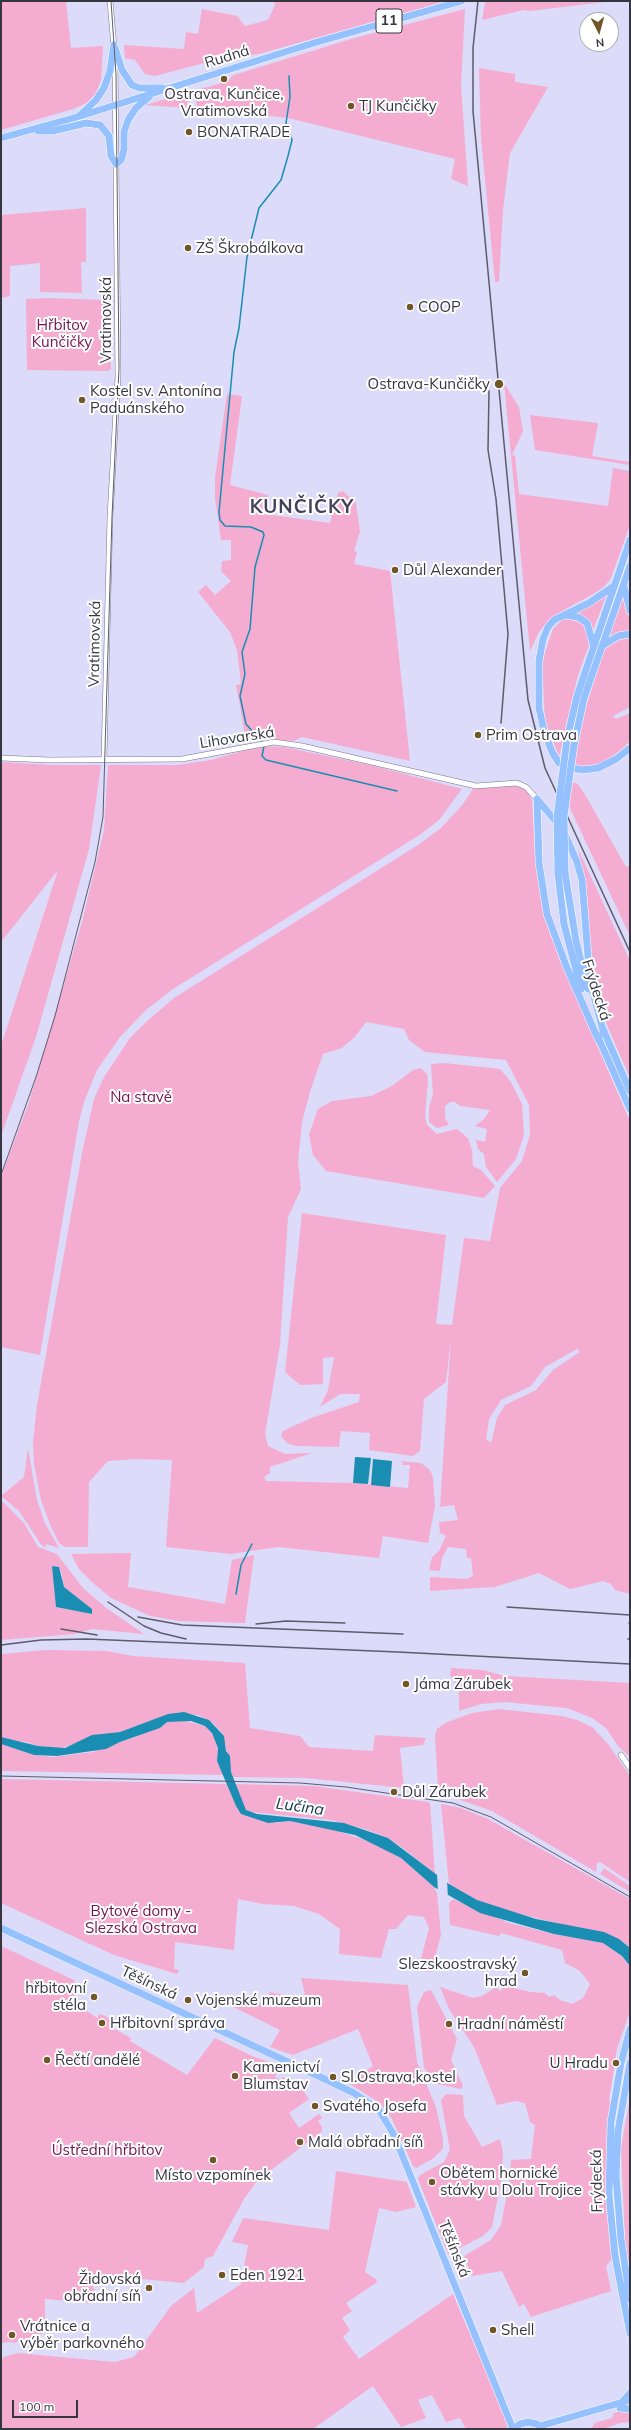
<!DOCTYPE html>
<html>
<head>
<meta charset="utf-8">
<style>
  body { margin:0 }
  #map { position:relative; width:631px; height:2430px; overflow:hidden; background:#dcdbf9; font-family:Mulish,sans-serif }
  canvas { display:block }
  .frame { position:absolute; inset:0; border:2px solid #363641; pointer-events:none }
  .north { position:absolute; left:579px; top:12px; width:40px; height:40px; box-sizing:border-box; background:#fff; border:1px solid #afafb3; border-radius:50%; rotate:174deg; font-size:11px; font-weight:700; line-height:16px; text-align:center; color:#363641 }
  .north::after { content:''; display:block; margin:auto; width:14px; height:18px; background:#715628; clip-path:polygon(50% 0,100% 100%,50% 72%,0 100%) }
  .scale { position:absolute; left:12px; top:2400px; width:66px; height:18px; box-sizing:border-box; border:2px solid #363641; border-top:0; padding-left:5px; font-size:12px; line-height:14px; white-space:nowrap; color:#363641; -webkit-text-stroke:3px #fff; paint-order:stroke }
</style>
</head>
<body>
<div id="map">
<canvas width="631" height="2430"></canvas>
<div class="frame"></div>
<div class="north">N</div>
<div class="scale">100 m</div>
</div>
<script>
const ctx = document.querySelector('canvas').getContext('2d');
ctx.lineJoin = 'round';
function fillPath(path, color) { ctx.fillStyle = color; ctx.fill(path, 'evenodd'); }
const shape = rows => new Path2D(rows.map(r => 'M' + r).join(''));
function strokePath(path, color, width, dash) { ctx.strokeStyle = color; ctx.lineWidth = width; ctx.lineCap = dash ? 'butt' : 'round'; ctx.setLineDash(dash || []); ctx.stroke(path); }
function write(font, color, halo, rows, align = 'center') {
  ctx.font = font + ' Mulish,sans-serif'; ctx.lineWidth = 4; ctx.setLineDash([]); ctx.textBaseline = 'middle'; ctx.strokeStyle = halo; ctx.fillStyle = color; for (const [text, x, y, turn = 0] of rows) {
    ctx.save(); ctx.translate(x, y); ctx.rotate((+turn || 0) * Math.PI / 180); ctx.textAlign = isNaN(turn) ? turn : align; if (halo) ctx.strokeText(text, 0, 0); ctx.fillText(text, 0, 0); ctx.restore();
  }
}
fillPath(shape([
  [1,1,66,1,71,48,103,46,101,80,96,93,87,103,73,109,1,130],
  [274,1,447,1,259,54,212,61,155,76,145,74,135,60,125,58,124,45,184,49,186,32,198,34,202,9,237,16,245,26,268,20,275,5],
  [488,1,613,1,530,11,523,10,482,20,485,2],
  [465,9,461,85,468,186,451,179,455,159,402,146,288,118,197,108,195,96,189,97,186,108,145,105,225,82,234,75,351,39],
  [479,68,515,74,515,82,548,87,510,153,503,210,499,282,495,282,481,138],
  [86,208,86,262,81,262,82,293,40,292,40,263,10,266,10,296,1,298,1,215],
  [49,298,106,300,110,303,110,323,105,327,106,346,110,349,111,369,108,371,27,370,26,299],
  [504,383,519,407,523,431,512,455,515,456,519,494,608,506,613,468,630,471,630,525,611,578,605,586,595,593,553,616,539,632,530,651],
  [227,394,242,396,230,485,268,495,265,514,330,523,338,493,343,491,356,503,360,532,354,551,357,552,354,564,390,571,410,761,302,737,294,741,268,739,246,741,236,685,241,684,237,650,230,632,198,592,206,585,215,595,231,581,221,571,222,561,231,560,231,540,221,540,215,498,215,477],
  [530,415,598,423,592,456,630,462,630,465,535,450],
  [607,594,593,630,589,621,573,614,594,604],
  [622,597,630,617,630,632,608,638],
  [563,619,574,620,582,624,588,635,589,645,578,675,559,757,545,722,542,661,553,629],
  [630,637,630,707,613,716,616,719,630,713,630,741,622,750,596,767,582,768,574,763,586,707,603,653,606,648,619,638],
  [260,746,284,747,370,765,462,789,439,820,421,834,173,989,146,1010,120,1037,97,1070,84,1102,79,1121,40,1355,1,1347,1,1177,29,1102,82,922,104,830,108,765,177,765,211,760],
  [1,762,51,765,101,765,89,849,36,1037,1,1136,1,1046,58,870,1,942],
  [572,782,578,784,587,798,626,867,630,865,630,936,569,806],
  [516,786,526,790,532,800,536,866,567,976,630,1121,630,1594,615,1590,611,1584,603,1581,570,1589,539,1573,495,1587,430,1591,430,1577,467,1579,473,1576,471,1558,467,1558,466,1549,448,1547,442,1558,440,1571,429,1570,432,1557,439,1551,446,1536,440,1533,439,1522,458,1520,454,1505,440,1507,451,1337,446,1382,424,1399,420,1451,413,1456,369,1450,370,1433,341,1431,339,1447,296,1446,287,1443,281,1436,283,1431,311,1418,359,1402,360,1394,340,1394,320,1407,328,1390,334,1357,323,1358,323,1384,300,1385,285,1372,302,1213,446,1235,436,1324,452,1325,464,1238,490,1241,500,1188,522,1161,530,1135,529,1105,506,1060,425,1052,409,1040,404,1029,366,1022,355,1037,342,1048,323,1054,310,1092,302,1122,298,1161,301,1189,288,1217,280,1345,265,1434,268,1446,285,1454,312,1453,270,1467,270,1473,264,1477,266,1481,353,1483,408,1488,410,1465,402,1465,403,1462,399,1461,421,1463,430,1470,433,1478,435,1506,428,1543,383,1536,379,1558,278,1547,231,1554,166,1547,172,1460,135,1459,108,1461,89,1482,88,1547,65,1547,59,1543,51,1527,41,1500,34,1464,33,1442,37,1405,82,1153,94,1099,104,1077,130,1038,146,1022,174,998,418,845,441,828,463,804,473,789],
  [577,1349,580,1352,553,1370,536,1390,505,1405,497,1418,491,1443,486,1439,489,1419,501,1400,531,1386,545,1367],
  [578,849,630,961,630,1078,607,1025,592,983,584,881],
  [444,1063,500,1069,511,1082,522,1104,524,1135,516,1159,497,1182,486,1167,484,1154,478,1149,476,1140,485,1142,487,1129,475,1126,484,1119,490,1110,460,1106,455,1102,450,1102,445,1106,445,1118,449,1125,437,1128,429,1122,429,1107,433,1095,431,1064],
  [421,1068,427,1074,428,1081,425,1116,427,1125,437,1134,457,1129,468,1138,472,1150,473,1166,481,1170,495,1186,484,1198,326,1171,313,1155,309,1134,318,1109,332,1101,371,1096,392,1086,413,1070],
  [28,1448,37,1500,45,1523,59,1548,46,1544,45,1548,40,1543,19,1511,1,1496,24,1477],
  [1,1500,24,1523,38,1547,57,1554,83,1588,105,1607,144,1634,92,1629,75,1634,1,1640],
  [53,1566,61,1571,64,1587,92,1609,92,1614,56,1607],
  [131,1553,128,1587,225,1604,232,1560,254,1555,245,1623,179,1621,150,1616,111,1598,93,1583,79,1569,71,1554],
  [46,1650,106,1651,133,1656,245,1663,250,1728,300,1736,309,1747,373,1751,375,1735,426,1738,423,1745,400,1748,404,1788,306,1778,232,1777,223,1734,213,1723,198,1715,168,1714,120,1732,101,1734,62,1748,38,1746,26,1742,4,1739,1,1737,1,1654],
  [451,1668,483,1670,505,1676,630,1683,630,1757,618,1746,606,1728,592,1718,567,1708,505,1702,481,1704,459,1711,459,1687,450,1675],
  [499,1709,562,1716,577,1720,592,1727,608,1744,630,1776,630,1882,600,1862,597,1863,596,1872,492,1811,458,1799,457,1793,452,1787,445,1786,438,1788,435,1736,437,1729,445,1723,472,1713],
  [186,1721,205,1726,212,1733,218,1748,217,1761,224,1775,1,1771,1,1744,34,1755,53,1757,93,1752,160,1728,167,1722],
  [1,1779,227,1784,236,1806,276,1823,290,1821,332,1829,374,1843,401,1858,434,1887,437,1893,441,1935,431,1972,418,1970,429,1928,424,1917,408,1915,396,1929,389,1929,381,1958,339,1954,340,1929,319,1914,294,1906,263,1904,238,1899,234,1950,175,1942,174,1969,179,1970,177,1974,114,1955,1,1903],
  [234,1784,314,1786,428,1802,430,1803,435,1874,403,1848,388,1838,365,1829,331,1820,251,1812,246,1810],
  [441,1804,461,1808,488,1819,630,1899,630,1948,619,1939,497,1908,477,1900,449,1884],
  [604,1868,630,1886,630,1892,600,1874],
  [453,1899,509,1923,554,1934,603,1943,622,1956,630,1966,630,2012,617,2048,609,2101,613,2105,609,2147,615,2256,606,2266,611,2291,531,2317,524,2304,519,2307,502,2271,472,2276,464,2256,491,2240,501,2225,510,2178,511,2160,531,2159,535,2125,530,2122,525,2103,515,2101,497,2105,474,2047,449,2009,440,1987,473,1998,482,1996,496,1987,500,1991,505,1986,531,1992,545,1993,549,1997,554,1995,560,2000,572,2004,583,1998,590,1984,580,1971,565,1963,562,1950,501,1933,499,1936,450,1925,449,1903],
  [1,1946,74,1980,76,1987,74,2002,97,2018,100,2014,105,2016,111,2020,111,2027,131,2038,130,2041,187,2075,215,2038,252,2056,280,2066,275,2077,280,2080,283,2077,302,2089,309,2099,289,2113,299,2128,319,2114,322,2118,318,2121,322,2127,322,2131,257,2181,244,2199,213,2256,205,2259,204,2267,184,2283,99,2275,92,2284,96,2295,92,2303,45,2299,45,2326,47,2332,14,2343,10,2342,1,2343],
  [301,1978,408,1985,417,2062,436,2107,443,2139,443,2148,434,2158,416,2168,413,2166,392,2119,380,2103,348,2083,373,2066,358,2029,293,2055,270,2047,280,2030,213,1997,269,2004,269,1992,300,1998,305,1994],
  [431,1990,457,2039,451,2060,463,2086,461,2089,437,2084,424,2068,417,2007,424,1992],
  [446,2094,463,2095,464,2116,482,2147,500,2139,503,2152,502,2176,492,2227,483,2236,448,2254,418,2179,420,2175,444,2162,450,2150,441,2100],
  [630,2098,630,2271,625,2239,621,2148],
  [336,2171,407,2182,416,2207,396,2212,379,2208,365,2272,377,2280,376,2283,346,2303,352,2311,342,2318,350,2330,343,2337,359,2359,453,2294,504,2414,508,2429,466,2429,460,2418,446,2422,432,2395,418,2400,426,2418,401,2427,373,2386,313,2429,1,2429,1,2360,4,2357,17,2353,115,2362,134,2357,171,2306,194,2288,197,2313,241,2284,248,2245,232,2242,243,2218,329,2230],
  [624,2410,630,2411,630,2422,620,2423,603,2429,591,2429,595,2423,612,2418,614,2413]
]), '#f5acd1');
fillPath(shape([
  [355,1457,371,1458,368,1484,353,1483],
  [373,1459,392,1461,390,1487,371,1485],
  [52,1566,59,1567,64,1587,92,1609,92,1614,56,1607],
  [184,1712,209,1720,224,1736,226,1751,230,1756,231,1772,246,1810,257,1814,344,1823,388,1838,449,1884,477,1900,536,1919,604,1932,619,1939,630,1948,630,1966,622,1956,603,1943,554,1934,480,1913,434,1887,401,1858,355,1835,290,1821,268,1823,241,1814,236,1806,217,1761,218,1748,212,1733,205,1726,191,1721,167,1722,160,1728,120,1742,106,1749,57,1756,34,1755,1,1744,1,1737,38,1746,65,1748,92,1735,120,1732,168,1714]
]), '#1a8db3');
fillPath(shape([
  [437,1873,447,1880,448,1899,438,1892]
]), '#dcdbf9');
strokePath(shape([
  [262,742,246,724,240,696,245,674,242,652,250,629,255,567,264,535,263,532,251,527,225,526,220,520,219,512,234,352,239,328,247,257,259,208,281,180,288,156,292,140,286,123,290,97,289,76],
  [264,746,262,756,266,760,397,791],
  [236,1594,241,1565,252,1544]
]), '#1a8db3', 1.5);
const minor = shape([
  [110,1,114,47],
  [1,758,49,760,182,759,274,742,302,746,476,786,517,783,526,787,537,799],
  [104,759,110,517,118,376,115,55],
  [621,1755,630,1768]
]);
const major = shape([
  [115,48,122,70,132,85,140,88,163,88],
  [79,116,96,100,104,88,110,71,114,45],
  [38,131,53,131,86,123,100,125,109,136,111,156,116,164,121,160,124,150,124,132,128,120,136,108,149,97],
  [1,138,77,117,317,42,462,1],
  [614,586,589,603,554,620,548,627,543,639,539,661,539,708,544,731,552,752,559,763,566,767,583,770,598,768,616,759,630,748],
  [624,586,630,611],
  [565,615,578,617,587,623,593,644],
  [602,646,618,636,630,634],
  [567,739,577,696,630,540],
  [574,745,584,698,630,566],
  [537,799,539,863,547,914,567,968,598,1039],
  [537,799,563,830,577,862,582,880,590,982,604,1034],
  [565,873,576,941,588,989],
  [558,874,564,924,581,989],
  [603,1029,630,1091],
  [597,1035,630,1109],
  [1,1928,331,2082,354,2093,379,2110,394,2135,513,2429],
  [630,2029,621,2063,611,2122,609,2195,615,2256,630,2333],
  [630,2063,618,2131,616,2176,621,2239,630,2299],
  [621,2403,630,2393],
  [620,2408,630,2409],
  [540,2426,630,2400],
  [514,2429,520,2424,528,2422,537,2424,542,2429]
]);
strokePath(minor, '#767590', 6);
strokePath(major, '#fff', 8);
strokePath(minor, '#fff', 5);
strokePath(major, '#95c2fe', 7);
strokePath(shape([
  [1,1175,36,1077,55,1016,95,862,103,817,112,517,119,369,116,74,111,1],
  [1,1776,300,1783,346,1787,453,1803,491,1817,630,1897]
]), '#5d5c6c', 1);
strokePath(shape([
  [478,1,473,48,473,111,528,700,545,768,630,952],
  [489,391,488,450,496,499,508,634,501,723],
  [108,1602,144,1626,161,1633,186,1639],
  [507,1607,630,1615],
  [138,1617,182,1625,403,1634],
  [629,1623,630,1624],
  [256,1624,286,1621,345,1623],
  [61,1629,97,1635],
  [628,1639,630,1639],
  [1,1645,41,1640,87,1639,398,1652,630,1664]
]), '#5d5c6c', 1.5);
const majorBridge = shape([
  [565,873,564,816,574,745],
  [558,874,557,817,567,739]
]);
strokePath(majorBridge, '#fff', 8, []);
strokePath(majorBridge, '#95c2fe', 7);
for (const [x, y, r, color] of [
  [224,79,4,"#715628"],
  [351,106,4,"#715628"],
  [189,132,4,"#715628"],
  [188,248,4,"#715628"],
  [410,307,4,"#715628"],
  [499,384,5,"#715628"],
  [82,400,4,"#715628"],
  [395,570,4,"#715628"],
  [478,735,4,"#715628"],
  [406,1684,4,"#715628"],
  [394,1792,4,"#715628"],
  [525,1973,4,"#715628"],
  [94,1997,4,"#715628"],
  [188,2000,4,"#715628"],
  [102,2023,4,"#715628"],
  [449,2024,4,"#715628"],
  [47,2060,4,"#715628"],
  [616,2063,4,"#715628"],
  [235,2076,4,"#715628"],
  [333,2077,4,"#715628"],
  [315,2106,4,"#715628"],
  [300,2142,4,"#715628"],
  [213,2160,4,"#715628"],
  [432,2182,4,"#715628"],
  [222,2275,4,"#715628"],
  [149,2288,4,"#715628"],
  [493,2330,4,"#715628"],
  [12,2335,4,"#715628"]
]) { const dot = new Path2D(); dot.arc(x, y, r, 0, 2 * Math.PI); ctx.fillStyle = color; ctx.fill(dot); strokePath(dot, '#fff', 1.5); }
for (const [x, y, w] of [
  [389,21,26]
]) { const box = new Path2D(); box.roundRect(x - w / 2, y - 12, w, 24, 3); ctx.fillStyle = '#fff'; ctx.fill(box); strokePath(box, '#363641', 1); }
write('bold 14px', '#363641', null, [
  ["11",389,21]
]);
write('15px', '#363641', '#fff', [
  ["Rudná",227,57,-17],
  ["Vratimovská",106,320,-90],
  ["Vratimovská",95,644,-89],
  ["Lihovarská",237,738,-9],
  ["Frýdecká",596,990,72],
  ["Těšínská",149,1983,25],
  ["Frýdecká",597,2181,-91],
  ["Těšínská",454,2249,68]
]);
write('15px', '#363641', '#fff', [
  ["Ostrava, Kunčice,",224,94,"center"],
  ["Vratimovská",224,111,"center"],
  ["TJ Kunčičky",359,106],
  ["BONATRADE",197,132],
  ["ZŠ Škrobálkova",196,248],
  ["COOP",418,307],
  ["Ostrava-Kunčičky",490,384,"right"],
  ["Kostel sv. Antonína",90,391],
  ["Paduánského",90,408],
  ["Důl Alexander",403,570],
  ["Prim Ostrava",486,735],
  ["Jáma Zárubek",414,1684],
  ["Důl Zárubek",402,1792],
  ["Slezskoostravský",517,1964,"right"],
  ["hrad",517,1981,"right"],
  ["hřbitovní",86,1988,"right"],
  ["stéla",86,2005,"right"],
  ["Vojenské muzeum",196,2000],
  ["Hřbitovní správa",110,2023],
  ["Hradní náměstí",457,2024],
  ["Řečtí andělé",55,2060],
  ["U Hradu",608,2063,"right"],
  ["Kamenictví",243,2067],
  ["Blumstav",243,2084],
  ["Sl.Ostrava,kostel",341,2077],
  ["Svatého Josefa",323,2106],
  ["Malá obřadní síň",308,2142],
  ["Obětem hornické",440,2173],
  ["stávky u Dolu Trojice",440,2190],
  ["Místo vzpomínek",213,2175,"center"],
  ["Eden 1921",230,2275],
  ["Židovská",141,2279,"right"],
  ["obřadní síň",141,2296,"right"],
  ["Vrátnice a",20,2326],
  ["výběr parkovného",20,2343],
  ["Shell",501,2330]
], 'left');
write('15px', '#72144f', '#fff', [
  ["Hřbitov",62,325],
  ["Kunčičky",62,342],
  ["Na stavě",141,1097],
  ["Bytové domy -",141,1911],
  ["Slezská Ostrava",141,1928],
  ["Ústřední hřbitov",107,2150]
]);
write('italic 16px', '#083848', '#fff', [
  ["Lučina",300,1807,8]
]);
ctx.letterSpacing = '1px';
write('bold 19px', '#44425b', '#fff', [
  ["KUNČIČKY",302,507]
]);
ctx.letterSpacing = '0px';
</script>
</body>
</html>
